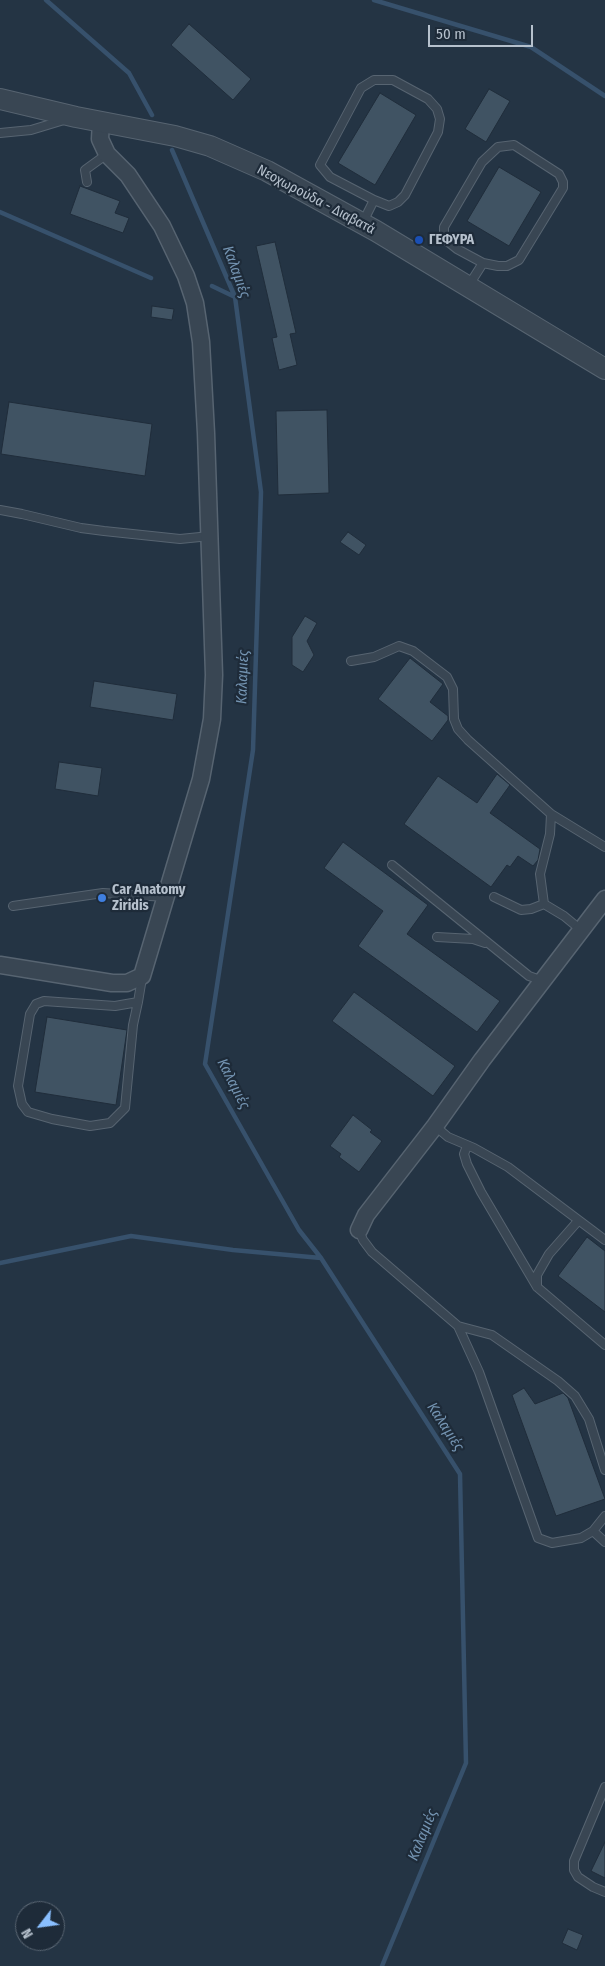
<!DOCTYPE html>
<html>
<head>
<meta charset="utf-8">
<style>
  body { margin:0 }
  #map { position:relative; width:605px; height:1966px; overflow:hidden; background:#243444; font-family:"Fira Sans Condensed",sans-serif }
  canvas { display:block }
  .north { position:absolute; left:15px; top:1901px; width:50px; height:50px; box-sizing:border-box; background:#1e2b39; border:1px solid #5b6774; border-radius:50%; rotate:240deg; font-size:14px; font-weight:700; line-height:20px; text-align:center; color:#b6c1cd }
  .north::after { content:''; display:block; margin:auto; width:18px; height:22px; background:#89bfff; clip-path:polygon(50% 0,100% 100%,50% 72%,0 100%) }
  .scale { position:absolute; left:428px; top:25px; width:105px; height:22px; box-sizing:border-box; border:2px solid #b6c1cd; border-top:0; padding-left:6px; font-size:15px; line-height:18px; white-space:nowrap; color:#b6c1cd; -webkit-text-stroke:4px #1e2b39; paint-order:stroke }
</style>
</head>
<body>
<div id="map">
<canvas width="605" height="1966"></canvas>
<div class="north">N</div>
<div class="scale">50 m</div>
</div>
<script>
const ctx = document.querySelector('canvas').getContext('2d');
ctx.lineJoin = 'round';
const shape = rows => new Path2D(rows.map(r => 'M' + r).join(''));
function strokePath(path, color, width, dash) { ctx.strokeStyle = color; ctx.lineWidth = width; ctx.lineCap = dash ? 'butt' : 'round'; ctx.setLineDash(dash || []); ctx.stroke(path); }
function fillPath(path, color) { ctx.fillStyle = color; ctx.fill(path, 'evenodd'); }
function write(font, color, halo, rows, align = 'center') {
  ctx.font = font + ' "Fira Sans Condensed",sans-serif'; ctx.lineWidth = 4.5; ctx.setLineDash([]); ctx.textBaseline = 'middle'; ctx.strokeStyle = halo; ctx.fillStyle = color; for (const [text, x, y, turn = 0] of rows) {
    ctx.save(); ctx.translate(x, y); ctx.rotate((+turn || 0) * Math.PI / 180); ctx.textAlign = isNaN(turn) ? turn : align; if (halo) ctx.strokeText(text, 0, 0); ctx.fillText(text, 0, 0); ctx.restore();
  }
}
strokePath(shape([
  [46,0,129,73,152,115],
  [374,0,531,47,605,96],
  [172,150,235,297,261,492,253,750,205,1064,299,1230,321,1258,460,1474,466,1763,382,1966],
  [0,212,151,278],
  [212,286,235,297],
  [0,1263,131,1236,233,1250,321,1258]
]), '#37516c', 4.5);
const building = shape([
  [189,24,251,79,233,100,171,45,189,24],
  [489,89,510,101,486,142,465,129,489,89],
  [380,93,416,115,375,185,338,163,380,93],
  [499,167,541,192,509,246,467,221,499,167],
  [80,186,120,201,115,213,129,218,123,233,70,214,80,186],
  [275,242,296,333,290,334,297,365,279,370,272,338,277,337,256,246,275,242],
  [152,306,174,309,172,320,151,317,152,306],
  [9,402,152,424,145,476,1,454,9,402],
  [327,410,329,493,278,495,276,411,327,410],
  [348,532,366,545,359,555,340,542,348,532],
  [305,616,317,623,307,641,314,655,303,672,292,665,292,637,305,616],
  [410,658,443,684,430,702,448,716,448,720,432,741,378,699,410,658],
  [94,681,177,694,173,720,90,707,94,681],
  [59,762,102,768,98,796,55,789,59,762],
  [497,774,510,785,490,813,540,849,538,860,533,866,518,856,510,867,507,865,491,887,404,824,438,776,477,803,497,774],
  [343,842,428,905,407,934,500,1001,477,1032,358,946,383,911,324,868,343,842],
  [354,992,455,1066,433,1096,332,1021,354,992],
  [47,1017,127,1030,116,1105,35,1092,47,1017],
  [353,1115,372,1130,370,1132,382,1141,359,1172,339,1157,341,1154,330,1146,353,1115],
  [587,1237,605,1251,605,1312,558,1276,587,1237],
  [524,1388,535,1404,563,1393,568,1398,605,1499,556,1516,512,1395,524,1388],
  [605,1842,605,1878,591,1871,605,1842],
  [568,1929,583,1935,577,1950,562,1943,568,1929]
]);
fillPath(building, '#405363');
strokePath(building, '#202d3b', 1);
const service = shape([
  [0,133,31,130,64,120],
  [87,182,85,170,107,154],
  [363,222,374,200,389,206,398,202,405,195,438,132,440,119,437,109,428,99,393,80,374,80,361,88,320,165,330,177,374,200],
  [469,285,483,263,498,266,507,266,519,260,563,188,563,182,559,174,514,145,498,147,482,162,444,227,444,233,447,241,457,249,483,263],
  [0,510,22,514,81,528,104,531,180,539,210,536],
  [351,661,374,657,399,646,413,651,447,677,453,689,454,719,458,729,468,740,551,814,605,847],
  [392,865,529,976,543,981],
  [494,897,521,910,531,909,544,904,564,916,581,930],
  [544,904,540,874,550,834,551,814],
  [13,906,103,893,166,897],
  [437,937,473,939,485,943],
  [138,1002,115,1006,44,1001,36,1004,30,1014,18,1086,22,1104,28,1112,52,1119,90,1126,110,1123,125,1108,133,1025,138,1002,142,978],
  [435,1126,448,1137,474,1148,508,1167,605,1240],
  [467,1146,464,1154,467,1164,481,1192,537,1287,605,1345],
  [359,1230,363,1240,372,1252,458,1326,492,1335,558,1381,575,1396,589,1419,605,1470],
  [537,1287,537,1275,549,1254,578,1221],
  [458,1326,479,1372,538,1538,552,1543,581,1538,593,1531,605,1516],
  [593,1531,605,1542],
  [605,1787,574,1861,574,1870,578,1877,593,1887,605,1892]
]);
const minor = shape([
  [0,965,112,983,127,983,142,976,201,779,212,719,214,675,206,433,201,342,195,303,186,276,162,226,128,175,107,154,100,139,101,121],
  [359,1230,366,1215,435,1126,482,1060,605,899]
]);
const tertiary = shape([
  [0,99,76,117,175,136,210,146,267,171,376,231,605,369]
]);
strokePath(service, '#576471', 10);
strokePath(minor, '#576471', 19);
strokePath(tertiary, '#576471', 22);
strokePath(service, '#394653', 8);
strokePath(minor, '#394653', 16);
strokePath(tertiary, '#394653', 20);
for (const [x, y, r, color] of [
  [419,240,5,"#1a4fb4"],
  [102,898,5,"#3f7fe0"]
]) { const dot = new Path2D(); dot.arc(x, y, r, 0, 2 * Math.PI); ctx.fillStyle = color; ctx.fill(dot); strokePath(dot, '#1e2b39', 2); }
write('14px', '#b6c1cd', '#1e2b39', [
  ["Νεοχωρούδα - Διαβατά",316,200,28]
]);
write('bold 14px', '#b6c1cd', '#1e2b39', [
  ["ΓΕΦΥΡΑ",429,240],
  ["Car Anatomy",112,890],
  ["Ziridis",112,906]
], 'left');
write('italic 15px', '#7494b2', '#1e2b39', [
  ["Καλαμιές",236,272,70],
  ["Καλαμιές",243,677,-88],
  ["Καλαμιές",233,1084,63],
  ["Καλαμιές",445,1427,57],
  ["Καλαμιές",423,1835,-68]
]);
</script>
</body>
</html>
